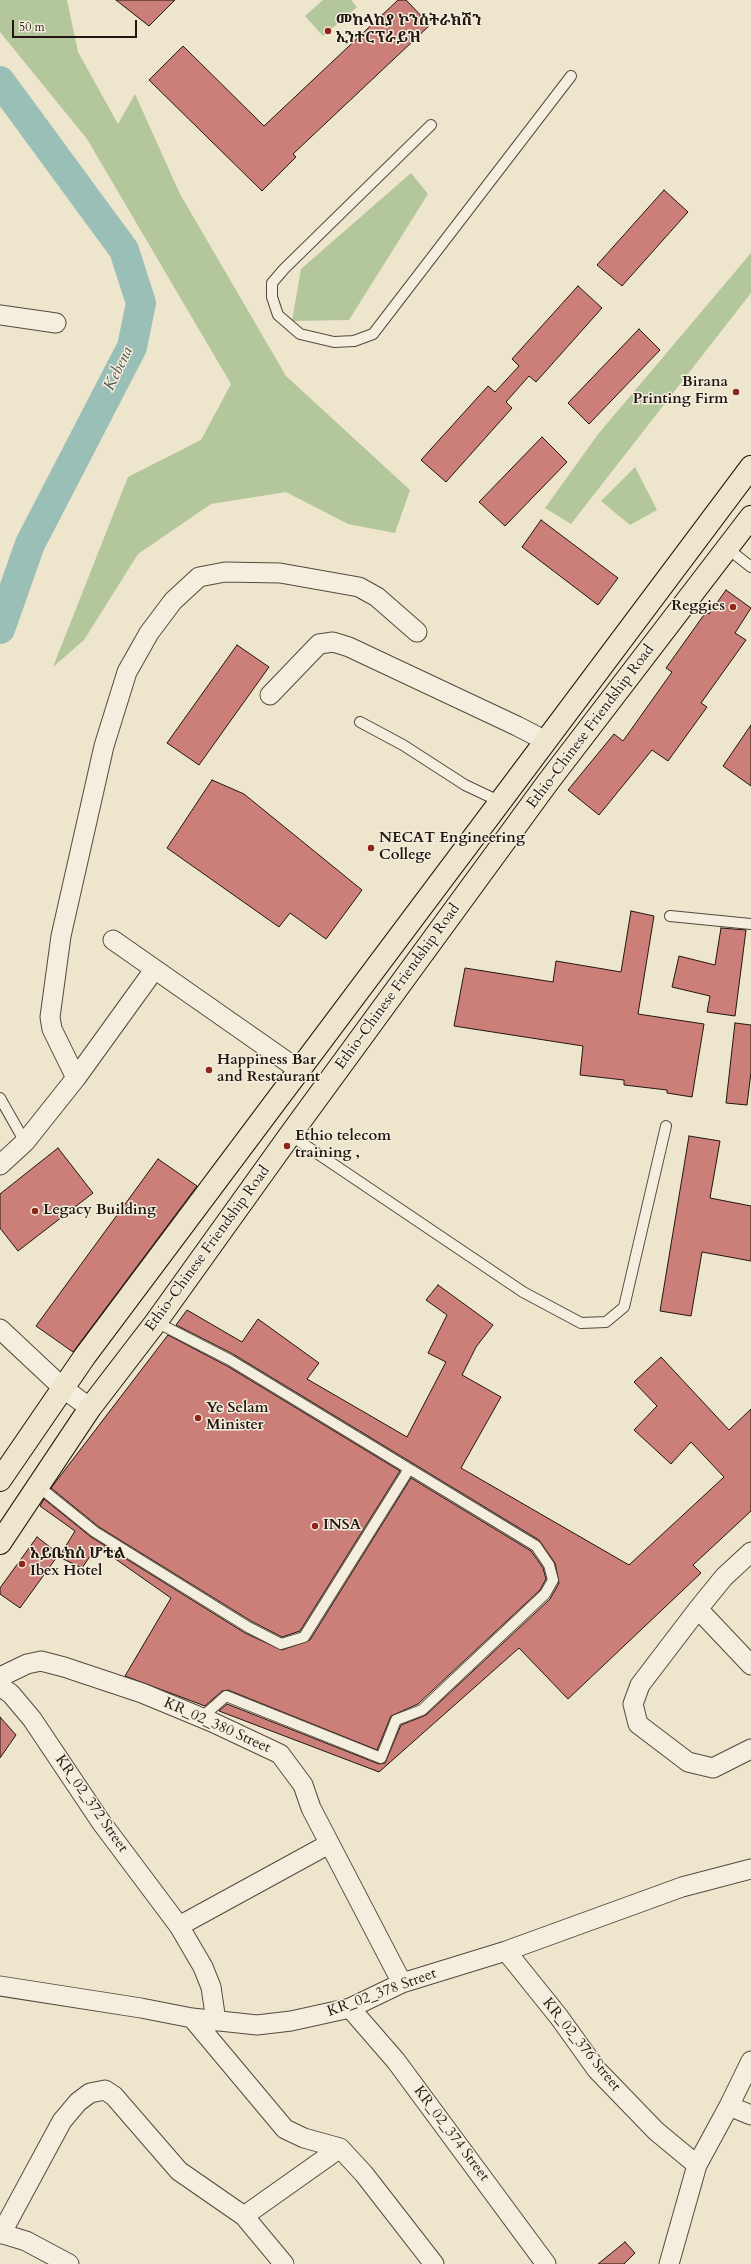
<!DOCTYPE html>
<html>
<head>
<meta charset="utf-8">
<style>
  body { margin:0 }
  #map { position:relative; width:751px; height:2264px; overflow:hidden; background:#ede5cc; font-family:Cardo,serif }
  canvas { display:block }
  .scale { position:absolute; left:12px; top:20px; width:125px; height:18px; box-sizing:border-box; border:2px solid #231510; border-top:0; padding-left:5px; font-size:12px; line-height:14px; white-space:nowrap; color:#231510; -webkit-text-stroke:3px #f3eede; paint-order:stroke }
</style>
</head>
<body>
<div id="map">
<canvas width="751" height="2264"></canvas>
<div class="scale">50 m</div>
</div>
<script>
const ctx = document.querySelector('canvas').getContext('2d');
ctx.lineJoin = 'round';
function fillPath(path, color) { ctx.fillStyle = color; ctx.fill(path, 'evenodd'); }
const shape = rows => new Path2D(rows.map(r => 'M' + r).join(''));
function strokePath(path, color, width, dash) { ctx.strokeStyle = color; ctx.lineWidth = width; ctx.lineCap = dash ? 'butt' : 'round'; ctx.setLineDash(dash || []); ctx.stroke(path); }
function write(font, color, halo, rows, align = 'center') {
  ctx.font = font + ' Cardo,"Noto Serif Ethiopic",serif'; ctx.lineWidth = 3; ctx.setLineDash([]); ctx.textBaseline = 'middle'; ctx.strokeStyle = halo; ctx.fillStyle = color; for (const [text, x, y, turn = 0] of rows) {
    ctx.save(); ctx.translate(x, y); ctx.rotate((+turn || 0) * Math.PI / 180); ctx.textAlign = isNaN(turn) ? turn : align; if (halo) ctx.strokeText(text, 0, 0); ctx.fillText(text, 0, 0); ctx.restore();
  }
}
fillPath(shape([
  [0,0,67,0,78,52,118,124,135,94,180,194,286,376,410,490,395,533,348,524,286,492,211,504,138,554,84,640,53,667,128,477,201,440,231,384,87,139,0,32],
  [323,0,351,0,357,7,323,36,305,16],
  [411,173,428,194,349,320,292,321,301,269],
  [751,253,751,293,571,524,545,508,599,433],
  [635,467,657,510,630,525,601,501]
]), '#b4c69b');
strokePath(shape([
  [0,81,124,250,141,303,132,347,30,544,0,629]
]), '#99bfb7', 30);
const building = shape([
  [116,0,175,0,149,26,116,0],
  [398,0,406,0,430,25,293,154,296,157,262,191,149,80,183,46,264,126,398,0],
  [664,190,688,212,622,286,597,265,664,190],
  [578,286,602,308,536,382,529,376,506,402,512,408,446,482,421,460,488,386,495,392,519,366,512,359,578,286],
  [639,329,660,350,589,424,568,403,639,329],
  [542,437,567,462,505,526,479,502,542,437],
  [541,520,618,578,598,605,522,547,541,520],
  [726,590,751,608,735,633,746,640,701,703,707,707,668,761,652,750,599,815,568,790,614,734,623,741,672,672,666,668,706,612,709,614,726,590],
  [237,645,269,667,199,765,167,743,237,645],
  [751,725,751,786,723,766,751,725],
  [212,780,244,794,362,890,326,939,290,913,279,927,167,848,212,780],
  [631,911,654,916,638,1014,704,1024,692,1097,667,1093,667,1090,624,1085,624,1080,580,1075,583,1046,454,1026,465,968,553,982,556,961,621,972,631,911],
  [721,928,746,930,735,1016,707,1012,710,996,672,987,679,956,715,965,721,928],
  [735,1023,751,1025,751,1072,747,1105,726,1103,735,1023],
  [689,1136,720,1141,710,1198,751,1206,751,1261,702,1252,691,1316,660,1311,689,1136],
  [58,1148,93,1193,18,1251,0,1228,0,1194,58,1148],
  [158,1159,197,1186,73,1352,36,1326,158,1159],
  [438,1285,493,1325,476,1347,462,1375,501,1397,461,1468,629,1565,724,1477,691,1442,671,1464,634,1430,657,1406,634,1382,661,1357,729,1430,751,1409,751,1511,693,1565,701,1573,568,1699,519,1648,379,1772,219,1711,227,1704,379,1764,385,1763,401,1725,426,1715,550,1599,559,1583,555,1563,539,1540,233,1354,176,1325,187,1310,242,1342,258,1319,319,1363,307,1379,407,1437,446,1362,428,1353,447,1315,426,1300,438,1285],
  [168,1335,227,1366,400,1471,300,1631,282,1637,251,1621,99,1527,51,1488,168,1335],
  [411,1478,531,1551,543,1568,546,1579,540,1590,418,1704,391,1716,377,1750,228,1690,222,1691,205,1706,125,1676,171,1598,97,1546,82,1568,59,1557,75,1531,40,1506,44,1499,91,1537,245,1633,282,1650,310,1640,411,1478],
  [37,1537,59,1554,20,1608,0,1594,0,1588,37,1537],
  [0,1717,16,1735,0,1758,0,1717],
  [625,2242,635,2253,624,2264,598,2264,625,2242]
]);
fillPath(building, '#cb7f78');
strokePath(building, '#231510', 1);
const lane = shape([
  [431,125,284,269,272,283,272,297,278,315,300,334,334,342,354,341,373,334,571,76],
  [727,548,751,567],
  [360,722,403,745,465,785,501,802],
  [670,916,751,924],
  [0,1098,25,1142],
  [290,1135,523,1292,581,1323,606,1322,624,1307,666,1126],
  [156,1322,230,1360,536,1546,549,1565,553,1580,545,1594,422,1710,396,1720,381,1758,226,1696,201,1718],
  [38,1486,95,1532,248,1627,281,1644,304,1637,409,1469]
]);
const street = shape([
  [0,315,56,323],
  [270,695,319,644,333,642,349,647,517,726,546,741],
  [113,940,299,1070],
  [76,1078,52,1029,50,1017,61,936,104,746,127,672,149,633,173,601,199,577,225,572,280,573,359,587,377,597,417,632],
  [0,1165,25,1142,76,1078,154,970],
  [0,1329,63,1388,90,1408],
  [751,1552,724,1577,698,1609,640,1685,633,1704,638,1724,688,1762,713,1768,751,1749],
  [698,1609,751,1665],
  [0,1677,27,1664,41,1661,64,1667,142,1693,212,1722,280,1754,303,1785,311,1808,402,1983],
  [0,1686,11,1694,32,1719,101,1822,179,1926,203,1967,211,1987,216,2021],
  [179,1926,329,1844],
  [506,1951,559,2017,597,2070,656,2131,697,2165],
  [0,1986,141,2008,192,2018,257,2025,291,2021,350,2008,402,1983,506,1951,682,1887,751,1869],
  [350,2008,396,2061,546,2264],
  [192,2018,285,2129,304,2138,340,2148,364,2174,434,2264],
  [751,2061,729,2106,751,2115],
  [244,2216,340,2148],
  [0,2233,26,2241,69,2264],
  [1,2234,62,2121,78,2102,90,2093,105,2090,114,2096,179,2171,244,2216,284,2264],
  [669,2264,697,2165,729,2106]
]);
const primary = shape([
  [0,1480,85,1356,751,467],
  [0,1543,90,1408,156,1322,290,1135,548,782,751,517]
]);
strokePath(lane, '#56493f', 12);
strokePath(street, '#56493f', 21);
strokePath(primary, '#231510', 24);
strokePath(lane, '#f3eede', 10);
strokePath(street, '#f3eede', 19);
strokePath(primary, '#ede5cc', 22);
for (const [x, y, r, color] of [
  [328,31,4,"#8f2418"],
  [736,392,4,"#8f2418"],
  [733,607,4,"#8f2418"],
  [371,848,4,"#8f2418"],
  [209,1070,4,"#8f2418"],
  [287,1146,4,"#8f2418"],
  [35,1211,4,"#8f2418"],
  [198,1418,4,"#8f2418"],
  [315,1526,4,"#8f2418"],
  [22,1564,4,"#8f2418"]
]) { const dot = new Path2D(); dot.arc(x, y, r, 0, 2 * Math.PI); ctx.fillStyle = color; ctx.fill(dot); strokePath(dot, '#f3eede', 1.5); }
write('bold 15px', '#231510', '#f3eede', [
  ["መከላከያ ኮንስትራክሽን",336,22],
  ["ኢንተርፕራይዝ",336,39],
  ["Birana",728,383,"right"],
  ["Printing Firm",728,400,"right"],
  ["Reggies",725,607,"right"],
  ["NECAT Engineering",379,839],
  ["College",379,856],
  ["Happiness Bar",217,1061],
  ["and Restaurant",217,1078],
  ["Ethio telecom",295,1137],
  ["training ,",295,1154],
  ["Legacy Building",43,1211],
  ["Ye Selam",206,1409],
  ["Minister",206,1426],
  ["INSA",323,1526],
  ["አይቤክስ ሆቴል",30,1555],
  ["Ibex Hotel",30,1572]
], 'left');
write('15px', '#231510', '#f3eede', [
  ["Ethio-Chinese Friendship Road",591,727,-53],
  ["Ethio-Chinese Friendship Road",398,987,-54],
  ["Ethio-Chinese Friendship Road",208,1249,-54],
  ["KR_02_380 Street",217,1726,24],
  ["KR_02_372 Street",91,1804,55],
  ["KR_02_378 Street",382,1993,-20],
  ["KR_02_376 Street",581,2045,51],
  ["KR_02_374 Street",451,2134,53]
]);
write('italic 16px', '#4c504a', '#f3eede', [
  ["Kebena",119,369,-64]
]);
</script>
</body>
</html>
